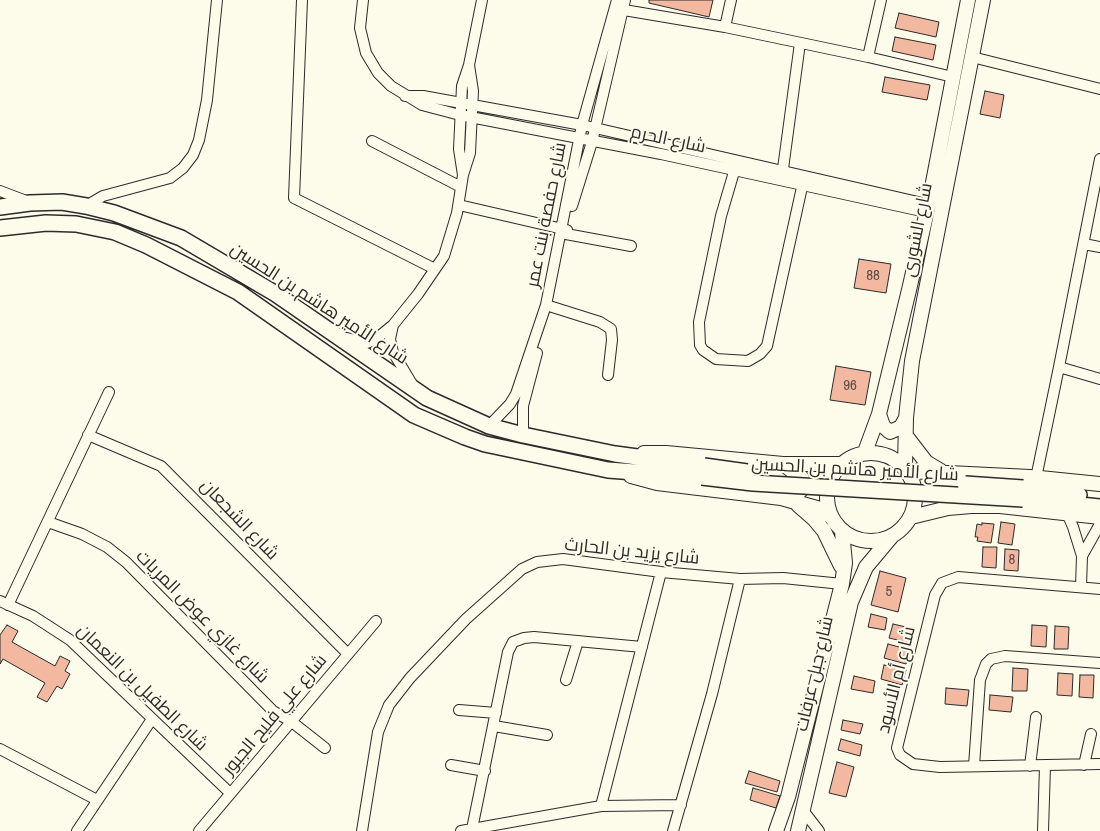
<!DOCTYPE html>
<html>
<head>
<meta charset="utf-8">
<style>
  body { margin:0 }
  canvas { display:block; background:#fdfbea }
</style>
</head>
<body>
<canvas width="1100" height="831"></canvas>
<script>
const ctx = document.querySelector('canvas').getContext('2d');
ctx.lineJoin = 'round';
function fillPath(path, color) { ctx.fillStyle = color; ctx.fill(path, 'evenodd'); }
const shape = rows => new Path2D(rows.map(r => 'M' + r).join(''));
function strokePath(path, color, width, dash) { ctx.strokeStyle = color; ctx.lineWidth = width; ctx.lineCap = dash ? 'butt' : 'round'; ctx.setLineDash(dash || []); ctx.stroke(path); }
function write(font, color, halo, rows, align = 'center') {
  ctx.font = font + ' "Archivo Narrow",Cairo,sans-serif'; ctx.lineWidth = 4; ctx.setLineDash([]); ctx.textBaseline = 'middle'; ctx.strokeStyle = halo; ctx.fillStyle = color; for (const [text, x, y, turn = 0] of rows) {
    ctx.save(); ctx.translate(x, y); ctx.rotate((+turn || 0) * Math.PI / 180); ctx.textAlign = isNaN(turn) ? turn : align; if (halo) ctx.strokeText(text, 0, 0); ctx.fillText(text, 0, 0); ctx.restore();
  }
}
const building = shape([
  [649,0,713,0,709,17,649,3,649,0],
  [899,13,939,22,936,37,895,28,899,13],
  [895,37,936,45,933,60,892,51,895,37],
  [885,77,930,85,927,100,882,92,885,77],
  [985,91,1004,95,1000,118,980,114,985,91],
  [859,259,891,264,886,293,854,288,859,259],
  [836,366,871,372,865,405,830,400,836,366],
  [1001,522,1015,524,1012,545,998,543,1001,522],
  [982,523,994,524,991,543,977,541,978,537,975,537,977,524,982,525,982,523],
  [983,547,997,547,996,568,982,567,983,547],
  [1005,549,1019,550,1018,571,1004,570,1005,549],
  [880,571,906,578,898,612,871,605,880,571],
  [871,614,887,618,885,630,868,627,871,614],
  [893,624,915,629,911,643,889,638,893,624],
  [7,625,18,631,12,642,55,666,60,656,70,661,65,671,70,674,62,689,57,686,47,702,37,697,45,683,3,659,0,664,0,635,7,625],
  [1032,625,1047,626,1046,647,1031,646,1032,625],
  [1055,626,1069,627,1068,649,1054,649,1055,626],
  [888,644,910,650,906,664,884,658,888,644],
  [884,665,906,670,902,685,881,679,884,665],
  [1013,668,1028,669,1027,691,1012,691,1013,668],
  [1058,673,1073,674,1072,696,1057,695,1058,673],
  [1080,675,1094,675,1093,698,1079,697,1080,675],
  [854,676,875,681,873,693,851,689,854,676],
  [946,688,969,690,967,706,945,704,946,688],
  [990,695,1013,697,1011,712,989,710,990,695],
  [843,720,863,724,860,734,841,730,843,720],
  [841,739,862,745,860,756,838,750,841,739],
  [837,762,854,767,846,797,829,793,837,762],
  [749,771,780,781,777,792,745,783,749,771],
  [753,788,780,796,776,808,750,800,753,788]
]);
fillPath(building, '#f2b8a0');
strokePath(building, '#2b2b2b', 1);
const minor = shape([
  [302,0,294,198,435,269],
  [363,0,360,28,366,53,378,73,391,86,422,105,460,115,661,154,926,212],
  [618,9,725,27,868,57,953,77],
  [725,27,731,0],
  [868,57,881,0],
  [972,57,1100,89],
  [405,96,423,96,582,125,927,204],
  [372,141,461,187],
  [1100,159,1059,367,1100,379],
  [736,165,721,216,699,322,700,345,703,350,716,359,748,361,760,354,767,346,804,178],
  [463,175,459,149,462,86,469,65,482,0],
  [782,176,800,43],
  [0,191,29,202],
  [459,205,567,230],
  [86,206,103,196,170,178,183,168,193,155,199,140,207,100,217,0],
  [572,206,592,142,625,0],
  [566,234,631,246],
  [1084,244,1100,247],
  [546,305,600,322,611,329,612,340,608,375],
  [393,325,390,339,393,352,412,384],
  [347,338,367,343,376,339,393,325,418,294,444,256,457,213,463,175,470,153,473,91,469,65],
  [489,426,510,404,516,394,546,305,582,125,617,0],
  [88,435,161,466,348,654],
  [523,435,523,406,537,353],
  [1036,478,1059,367],
  [1067,513,1073,527,1082,556,1081,587],
  [48,522,82,534,107,547,126,562,273,711,292,722,325,748],
  [1082,556,1100,524],
  [1100,589,958,577,942,583,935,595,897,748,900,755,913,764,940,767,1100,764],
  [0,601,33,616,70,640,230,793],
  [8,605,109,392],
  [566,680,578,641],
  [459,710,496,713],
  [494,726,547,735],
  [0,749,97,800],
  [451,765,485,771],
  [1084,765,1091,734],
  [974,766,980,680,986,664,991,659,1005,656,1100,663],
  [1030,766,1036,717],
  [601,806,661,572],
  [802,809,819,831],
  [472,829,508,652,513,642,524,638,534,637,642,647],
  [77,831,152,719],
  [199,831,376,621],
  [362,831,378,732,389,705,410,678,466,619,522,569,537,562,563,559,661,572,740,579,783,578,842,584],
  [461,831,601,806,681,805],
  [673,831,712,694,740,579],
  [1043,831,1045,766]
]);
const major = shape([
  [879,414,883,426,890,432,901,427,906,418],
  [906,436,926,462,941,471],
  [865,452,879,414,909,290,930,198,968,0],
  '827 497a44 44 0 1 1 88 0a44 44 0 1 1-88 0Z',
  [644,453,666,453,783,464,840,464],
  [783,464,802,478,803,488,797,494],
  [905,468,906,418,912,361,983,0],
  [908,471,1030,477,1100,484],
  [631,476,657,483,781,498,817,508,830,516],
  [798,505,814,519,824,531,841,566],
  [911,517,948,508,971,506,1000,506,1100,517],
  [776,831,788,797,842,584,845,563,842,531],
  [798,831,851,602,866,567,892,536]
]);
const highway = shape([
  [0,207,30,203,62,202,86,206,114,213,181,238,276,294,427,398,489,426,523,435,615,454,704,466],
  [0,228,46,223,76,224,115,232,146,245,238,292,414,415,465,437,485,444,608,470,702,477],
  [1023,488,1079,495],
  [1023,499,1100,507]
]);
strokePath(minor, '#2b2b2b', 12);
strokePath(major, '#2b2b2b', 16);
strokePath(highway, '#2b2b2b', 18);
strokePath(minor, '#fdfbea', 10);
strokePath(major, '#fdfbea', 14);
strokePath(highway, '#fdfbea', 15);
const highwayBridge = shape([
  [704,466,747,472],
  [702,477,753,483,1023,499],
  [965,484,1023,488]
]);
strokePath(highwayBridge, '#2b2b2b', 18, []);
strokePath(highwayBridge, '#fdfbea', 15);
write('15px', '#5d4e48', null, [
  ["88",873,276],
  ["96",850,386],
  ["8",1012,560],
  ["5",889,592]
]);
write('18px', '#2b2b2b', '#fdfbea', [
  ["شارع الحرم",668,140,12],
  ["شارع حفصة بنت عمر",547,215,-79],
  ["شارع الشورى",918,230,-79],
  ["شارع الأمير هاشم بن الحسين",319,304,33],
  ["شارع الأمير هاشم بن الحسين",855,470,3],
  ["شارع الشجعان",239,520,46],
  ["شارع يزيد بن الحارث",632,552,6],
  ["شارع غازي عوض المريات",202,617,45],
  ["شارع جبل عرفات",815,674,-77],
  ["شارع أم الأسود",897,680,-76],
  ["شارع الطفيل بن النعمان",142,688,44],
  ["شارع علي فليح الجبور",275,715,-50]
]);
</script>
</body>
</html>
